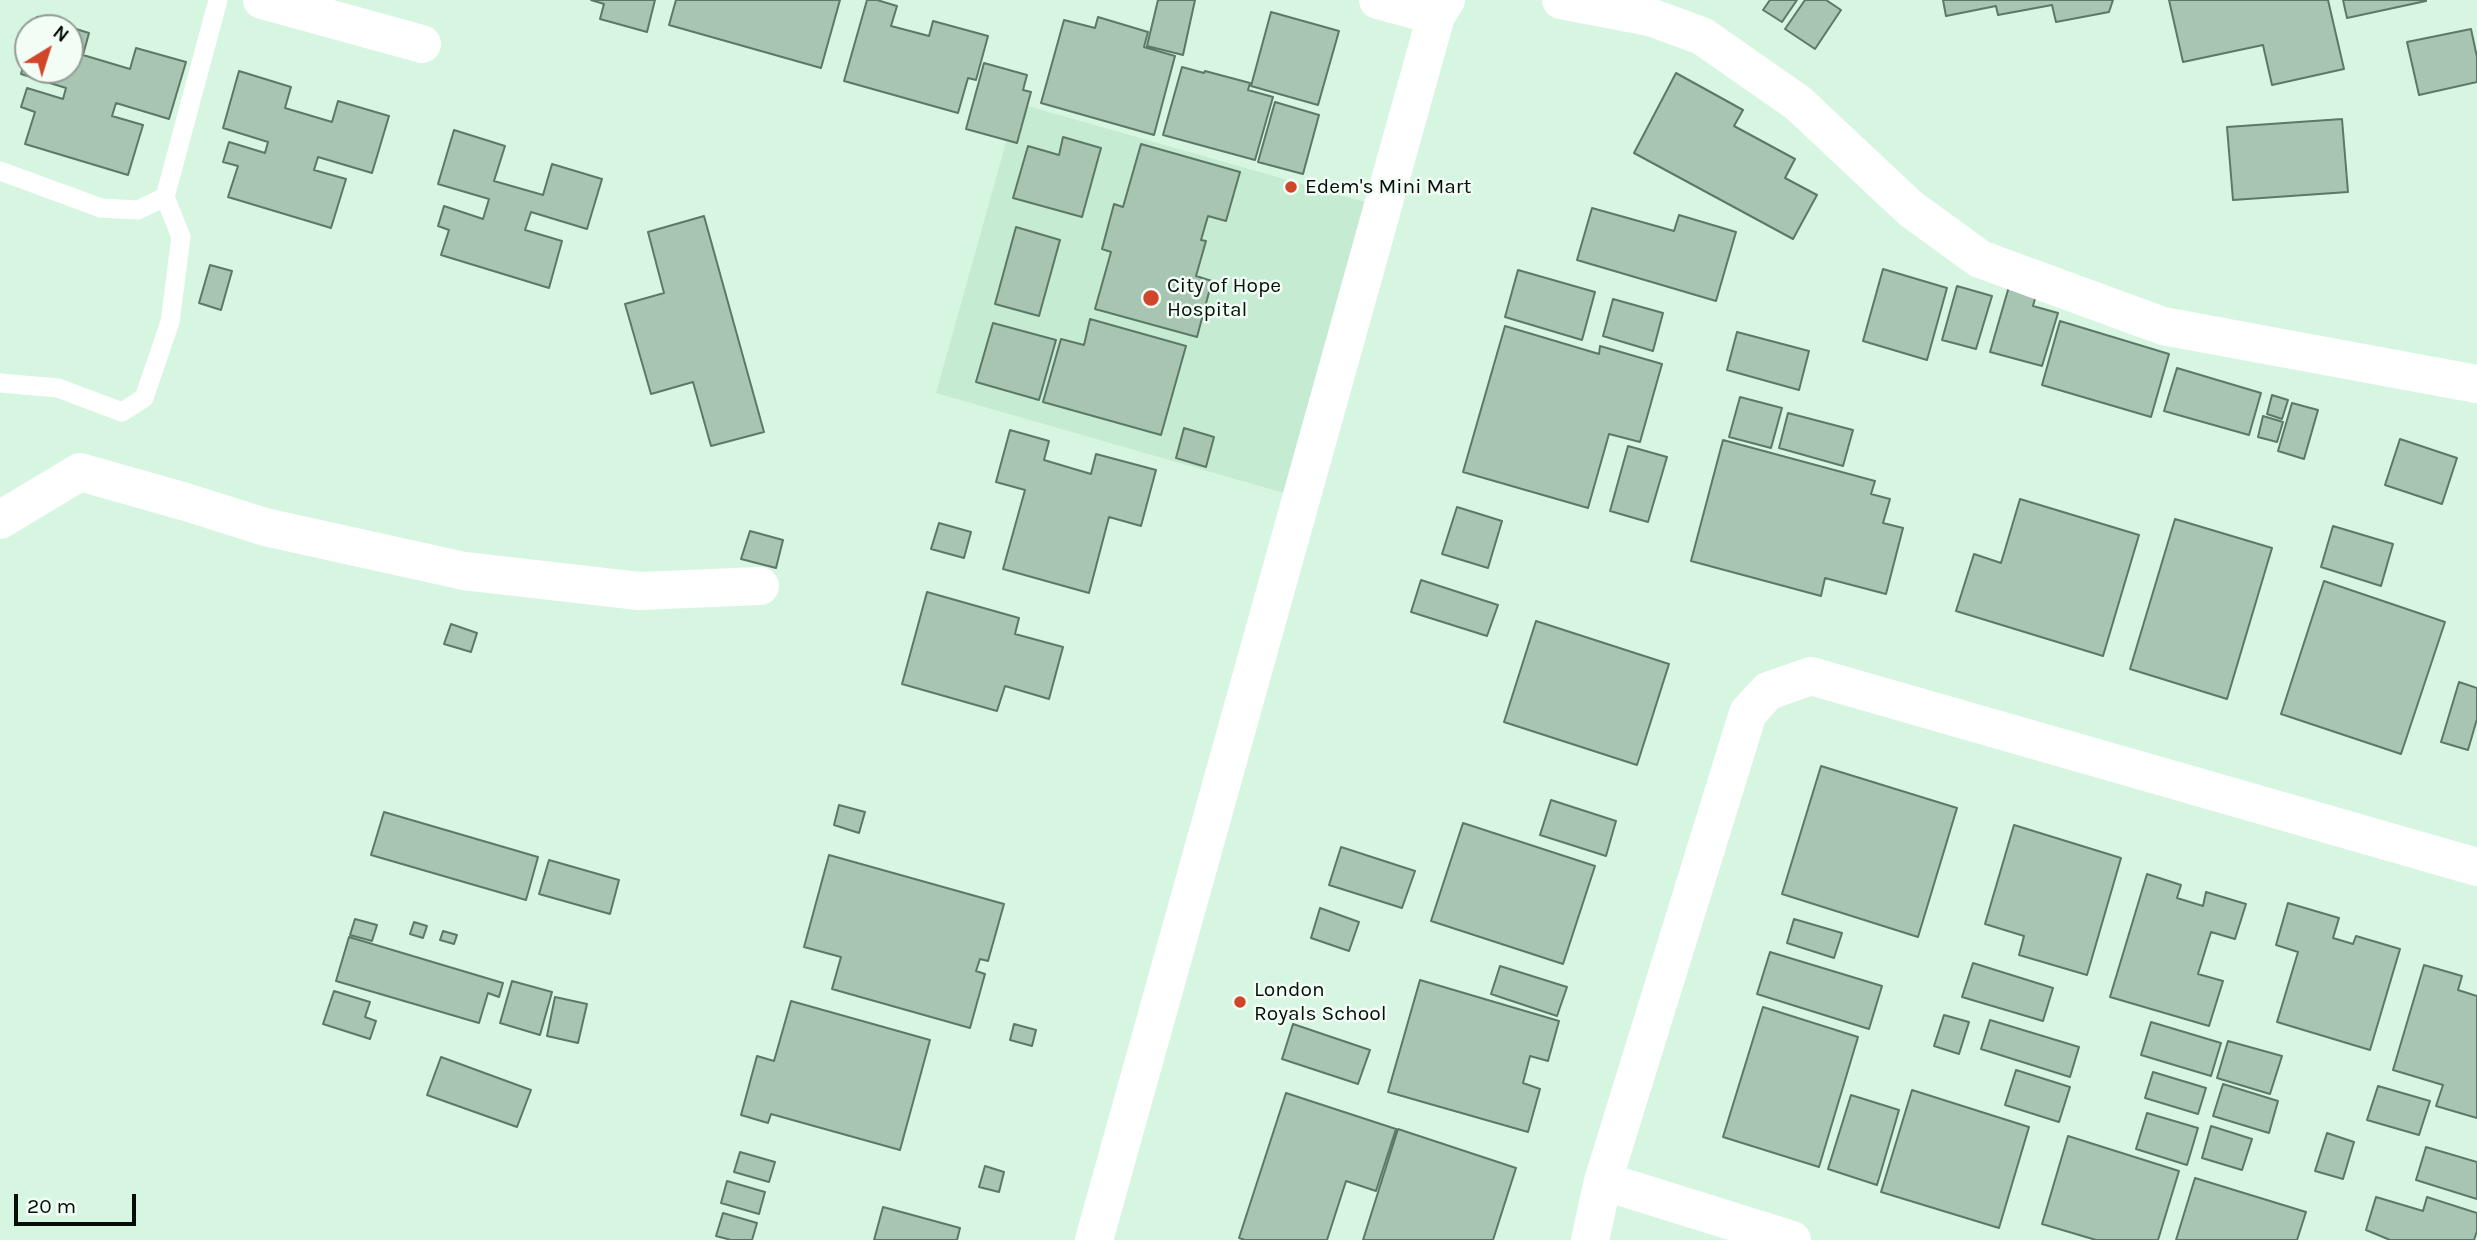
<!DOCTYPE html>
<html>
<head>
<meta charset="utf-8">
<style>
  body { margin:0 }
  #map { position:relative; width:2477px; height:1240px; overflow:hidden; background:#d7f6e1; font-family:Karla,sans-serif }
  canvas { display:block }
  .north { position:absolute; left:14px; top:14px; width:70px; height:70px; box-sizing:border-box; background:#f1fdf5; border:2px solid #939d96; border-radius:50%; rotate:38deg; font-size:19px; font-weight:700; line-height:28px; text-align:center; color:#050e08 }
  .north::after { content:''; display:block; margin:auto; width:24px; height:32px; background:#d1462a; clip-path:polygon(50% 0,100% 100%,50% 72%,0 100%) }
  .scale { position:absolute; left:14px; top:1194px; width:122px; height:32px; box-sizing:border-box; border:4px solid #050e08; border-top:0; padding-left:9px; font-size:21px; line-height:24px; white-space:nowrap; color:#050e08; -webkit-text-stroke:5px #f1fdf5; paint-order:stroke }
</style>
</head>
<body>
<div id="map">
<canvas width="2477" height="1240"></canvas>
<div class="north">N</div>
<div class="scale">20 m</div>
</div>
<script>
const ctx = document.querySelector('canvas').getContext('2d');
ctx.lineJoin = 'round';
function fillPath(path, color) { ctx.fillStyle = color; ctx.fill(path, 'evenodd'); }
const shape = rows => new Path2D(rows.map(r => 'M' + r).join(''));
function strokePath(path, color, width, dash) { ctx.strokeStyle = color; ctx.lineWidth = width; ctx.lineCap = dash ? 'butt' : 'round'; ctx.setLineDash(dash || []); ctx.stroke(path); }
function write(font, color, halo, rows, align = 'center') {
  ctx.font = font + ' Karla,sans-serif'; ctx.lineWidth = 5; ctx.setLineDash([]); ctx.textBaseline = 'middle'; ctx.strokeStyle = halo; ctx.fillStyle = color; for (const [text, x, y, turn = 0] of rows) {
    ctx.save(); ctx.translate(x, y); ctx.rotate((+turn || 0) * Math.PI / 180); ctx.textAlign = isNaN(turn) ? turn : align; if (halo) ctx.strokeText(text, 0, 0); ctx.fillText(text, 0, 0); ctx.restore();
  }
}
fillPath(shape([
  [1017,103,1365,202,1284,493,936,393]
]), '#c5ebd2');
const building = shape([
  [591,0,655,0,647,32,600,19,604,4,591,0],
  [676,0,840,0,821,68,669,25,676,0],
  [867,0,877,0,897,6,891,26,929,36,933,21,988,36,976,80,968,78,958,113,844,81,867,0],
  [1158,0,1195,0,1183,55,1147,46,1158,0],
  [1770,0,1797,0,1782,22,1763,10,1770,0],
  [1805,0,1826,0,1841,10,1815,49,1785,29,1805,0],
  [1943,0,2113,0,2109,12,2056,22,2052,5,1998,15,1996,6,1946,16,1943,0],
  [2169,0,2328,0,2344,69,2272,85,2263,45,2183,62,2169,0],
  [2343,0,2426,0,2426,1,2347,18,2343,0],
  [1271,12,1339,31,1318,105,1251,86,1271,12],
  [37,17,89,33,83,55,130,69,136,48,186,62,169,119,116,103,112,116,143,125,128,175,25,144,35,112,21,107,27,88,63,99,66,88,21,74,28,49,28,70,70,70,70,28,34,28,37,17],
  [1098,17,1148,32,1144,47,1175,56,1154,135,1041,103,1064,20,1095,28,1098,17],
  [2471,29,2477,57,2477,82,2419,95,2407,42,2471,29],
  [984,63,1027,75,1023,90,1031,92,1017,143,966,129,984,63],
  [1182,67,1204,73,1205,71,1250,83,1248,90,1273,97,1255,160,1163,135,1182,67],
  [239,71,291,87,285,108,332,122,338,101,389,116,372,173,318,157,314,170,346,179,331,228,228,197,238,166,223,162,229,142,265,153,268,142,223,128,239,71],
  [1676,73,1743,110,1734,126,1795,159,1785,178,1817,195,1793,239,1634,153,1676,73],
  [1275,102,1319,115,1303,174,1258,162,1275,102],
  [2342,119,2348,192,2233,200,2227,127,2342,119],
  [454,130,505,146,494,181,543,195,552,164,602,179,587,229,531,212,525,230,562,241,549,288,441,255,449,230,438,226,444,206,483,219,489,199,438,184,454,130],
  [1063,137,1101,148,1082,217,1013,198,1028,146,1059,155,1063,137],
  [1141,144,1240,172,1226,221,1208,216,1201,240,1206,241,1196,276,1212,281,1197,337,1095,309,1111,252,1102,249,1114,204,1123,207,1141,144],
  [1592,208,1674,231,1679,215,1736,232,1716,301,1577,260,1592,208],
  [704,216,764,432,711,446,693,382,651,394,625,304,664,293,648,232,704,216],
  [1016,227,1060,240,1039,316,995,304,1016,227],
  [210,265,232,271,221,310,199,303,210,265],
  [1883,269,1947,288,1927,360,1863,341,1883,269],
  [1518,270,1595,292,1582,340,1505,317,1518,270],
  [2010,283,2037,291,2033,306,2058,313,2042,366,1990,352,2010,283],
  [1957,286,1992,296,1976,349,1942,340,1957,286],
  [1613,299,1663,313,1653,351,1603,336,1613,299],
  [1090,319,1186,346,1161,435,1043,402,1061,339,1084,345,1090,319],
  [2060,321,2169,354,2151,417,2042,385,2060,321],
  [993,323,1056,340,1039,400,976,382,993,323],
  [1505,326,1599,354,1600,346,1662,364,1640,442,1609,434,1588,508,1463,472,1505,326],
  [1737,332,1809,351,1799,390,1727,370,1737,332],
  [2177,368,2261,393,2249,435,2164,411,2177,368],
  [2272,395,2288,400,2282,419,2267,414,2272,395],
  [1740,397,1782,408,1771,448,1729,437,1740,397],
  [2292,403,2318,410,2304,459,2278,451,2292,403],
  [1788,413,1853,430,1843,466,1779,448,1788,413],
  [2263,416,2283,422,2277,442,2258,437,2263,416],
  [1184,428,1214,437,1206,467,1176,458,1184,428],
  [1010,430,1049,441,1044,460,1091,474,1096,454,1156,470,1141,526,1109,517,1089,593,1003,569,1025,490,996,482,1010,430],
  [2400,439,2457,458,2442,504,2385,485,2400,439],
  [1723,440,1875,481,1871,494,1890,499,1883,523,1903,528,1886,594,1825,578,1821,596,1691,561,1723,440],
  [1628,446,1667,457,1648,522,1610,511,1628,446],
  [2020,499,2139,535,2103,656,1956,611,1974,554,2001,563,2020,499],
  [1457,507,1502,521,1488,568,1442,554,1457,507],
  [2175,519,2272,548,2227,699,2130,669,2175,519],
  [939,523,971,532,964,558,931,549,939,523],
  [2333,526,2393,544,2381,586,2321,567,2333,526],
  [750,531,783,540,776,568,741,559,750,531],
  [1421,580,1498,605,1487,636,1411,612,1421,580],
  [2324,581,2445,622,2401,754,2281,714,2324,581],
  [927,592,1019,618,1015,634,1063,647,1049,699,1005,686,997,711,902,684,927,592],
  [1536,621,1669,664,1637,765,1504,722,1536,621],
  [451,624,477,633,471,652,444,644,451,624],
  [2459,682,2477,688,2477,719,2468,750,2441,742,2459,682],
  [1821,766,1957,808,1918,937,1782,894,1821,766],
  [1551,800,1616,821,1606,856,1540,835,1551,800],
  [839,805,865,812,859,833,834,825,839,805],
  [384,812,538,857,526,900,371,855,384,812],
  [1463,823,1595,866,1563,964,1431,921,1463,823],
  [2014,825,2121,858,2087,975,2019,955,2024,936,1985,924,2014,825],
  [1341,847,1415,871,1402,908,1329,885,1341,847],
  [829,855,1004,904,988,961,980,959,976,971,985,974,970,1028,832,989,841,957,804,947,829,855],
  [549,860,619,880,610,914,539,894,549,860],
  [2147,874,2181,885,2177,898,2203,906,2206,892,2246,904,2235,939,2211,932,2198,974,2223,981,2209,1026,2110,997,2147,874],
  [2288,903,2339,918,2333,938,2353,944,2356,936,2400,949,2370,1050,2277,1022,2298,952,2276,945,2288,903],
  [1320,908,1359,922,1349,951,1311,938,1320,908],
  [355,919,377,925,372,941,350,935,355,919],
  [1794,919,1842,933,1834,958,1787,943,1794,919],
  [414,922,427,926,423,938,410,934,414,922],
  [443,931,457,935,454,944,440,940,443,931],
  [349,937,503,983,499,997,488,993,479,1023,336,981,349,937],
  [1770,952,1882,986,1869,1029,1757,994,1770,952],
  [1973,963,2053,988,2043,1021,1962,997,1973,963],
  [2424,965,2462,976,2458,990,2477,996,2477,1118,2436,1106,2443,1085,2393,1070,2424,965],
  [1500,966,1567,987,1557,1016,1491,994,1500,966],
  [1420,980,1559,1021,1548,1061,1530,1056,1523,1083,1540,1089,1528,1132,1388,1092,1420,980],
  [512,981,552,992,540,1035,500,1023,512,981],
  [334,991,370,1002,365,1017,376,1021,370,1039,323,1024,334,991],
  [555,997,587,1004,578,1043,547,1036,555,997],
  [791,1001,930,1040,900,1150,771,1114,768,1123,741,1115,757,1056,774,1061,791,1001],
  [1763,1007,1858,1037,1819,1167,1723,1137,1763,1007],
  [1944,1015,1969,1022,1959,1054,1934,1046,1944,1015],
  [1990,1020,2079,1047,2070,1077,1981,1049,1990,1020],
  [2151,1022,2221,1043,2211,1076,2141,1055,2151,1022],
  [1014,1024,1036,1030,1032,1046,1010,1040,1014,1024],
  [1293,1024,1370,1050,1358,1084,1282,1059,1293,1024],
  [2228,1041,2282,1056,2270,1094,2217,1078,2228,1041],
  [441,1057,531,1090,517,1127,427,1095,441,1057],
  [2016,1070,2070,1087,2059,1122,2005,1105,2016,1070],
  [2153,1072,2206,1088,2198,1114,2145,1098,2153,1072],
  [2223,1084,2278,1101,2269,1133,2213,1116,2223,1084],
  [2378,1086,2430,1101,2419,1135,2367,1120,2378,1086],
  [1912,1090,2029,1127,1999,1228,1881,1192,1912,1090],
  [1286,1093,1396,1129,1376,1191,1346,1181,1327,1240,1245,1240,1239,1238,1286,1093],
  [1851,1095,1899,1110,1877,1185,1828,1169,1851,1095],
  [2147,1113,2198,1128,2187,1165,2136,1149,2147,1113],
  [2211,1126,2252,1139,2242,1170,2202,1158,2211,1126],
  [1398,1129,1516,1168,1493,1240,1363,1240,1398,1129],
  [2327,1133,2354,1142,2343,1179,2315,1171,2327,1133],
  [2068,1136,2179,1171,2158,1240,2096,1240,2042,1224,2068,1136],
  [2426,1147,2477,1162,2477,1199,2416,1180,2426,1147],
  [740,1152,775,1162,769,1182,734,1172,740,1152],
  [985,1166,1004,1172,999,1192,979,1187,985,1166],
  [2195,1178,2306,1212,2297,1240,2176,1240,2195,1178],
  [727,1181,765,1192,759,1214,721,1203,727,1181],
  [2376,1197,2423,1211,2427,1197,2477,1213,2477,1231,2474,1240,2390,1240,2366,1230,2376,1197],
  [883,1207,960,1228,957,1240,874,1240,883,1207],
  [723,1213,757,1223,752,1240,731,1240,716,1236,723,1213]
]);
fillPath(building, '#a7c5b1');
strokePath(building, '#5c7866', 2);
strokePath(shape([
  [0,171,101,208,138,210,165,197,218,0],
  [0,383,58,388,122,412,144,398,170,322,181,237,165,197]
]), '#fff', 19);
strokePath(shape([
  [262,0,422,44],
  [1378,0,1436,16],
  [1561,0,1650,17,1702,36,1798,103,1911,209,1980,259,2163,326,2477,384],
  [0,520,80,472,186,502,265,527,464,571,639,591,760,586],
  [1603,1181,1792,1240],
  [1094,1240,1436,16,1446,0],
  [1590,1240,1603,1181,1748,713,1768,691,1811,676,2477,867]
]), '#fff', 38);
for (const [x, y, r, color] of [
  [1291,187,7,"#d1462a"],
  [1151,298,9,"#d1462a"],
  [1240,1002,7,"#d1462a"]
]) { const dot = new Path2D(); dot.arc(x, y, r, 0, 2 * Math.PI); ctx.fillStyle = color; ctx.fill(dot); strokePath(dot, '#f1fdf5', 2.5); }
write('21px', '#050e08', '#f1fdf5', [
  ["Edem's Mini Mart",1305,187],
  ["City of Hope",1167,286],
  ["Hospital",1167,310],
  ["London",1254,990],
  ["Royals School",1254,1014]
], 'left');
</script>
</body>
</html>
